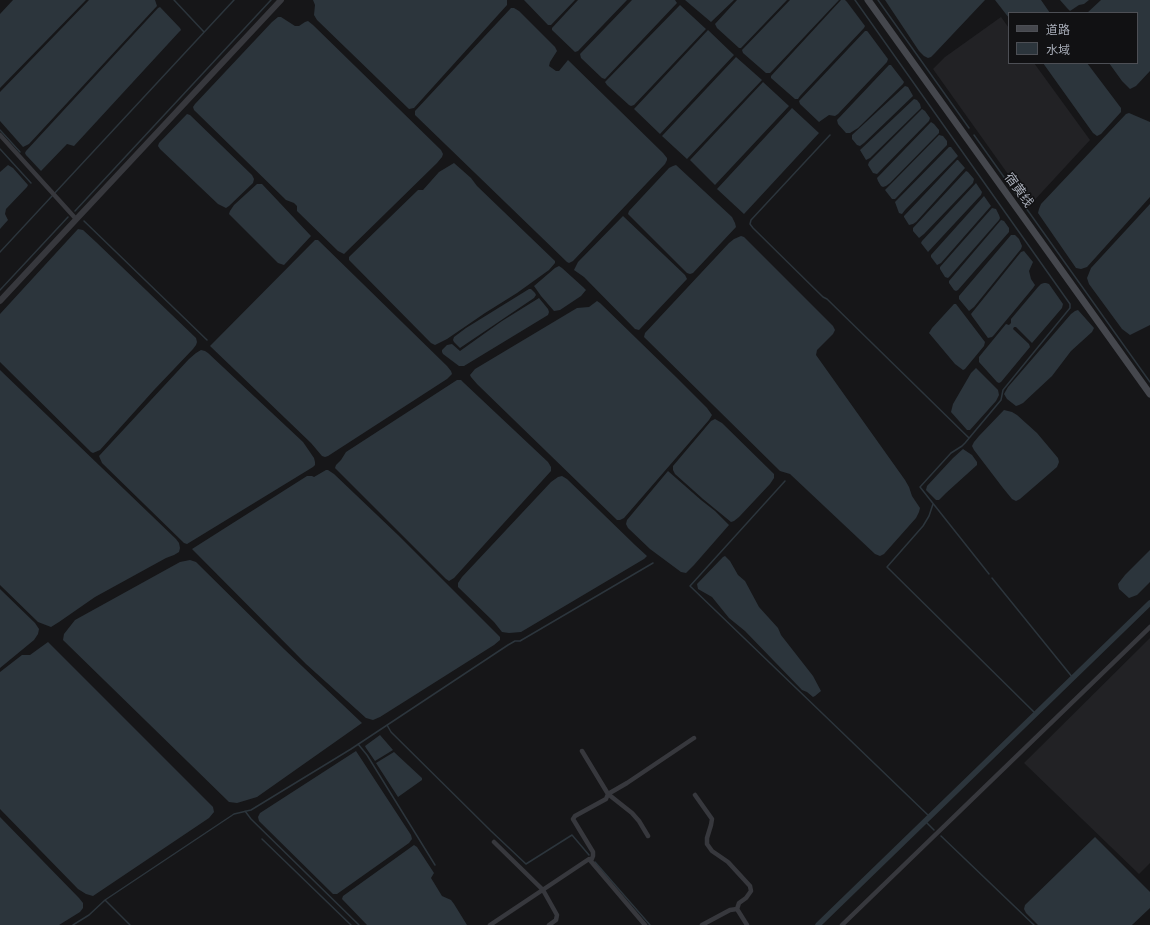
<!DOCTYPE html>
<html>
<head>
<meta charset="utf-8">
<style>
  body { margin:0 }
  #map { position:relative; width:1150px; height:925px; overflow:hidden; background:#161618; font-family:"Exo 2","Noto Sans SC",sans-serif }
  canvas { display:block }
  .legend { position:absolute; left:1008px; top:12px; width:130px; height:52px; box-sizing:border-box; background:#111113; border:1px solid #4d4f55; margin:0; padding:5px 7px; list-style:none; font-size:12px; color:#a8adb8 }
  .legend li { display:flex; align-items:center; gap:8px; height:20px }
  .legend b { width:20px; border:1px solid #4d4f55 }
</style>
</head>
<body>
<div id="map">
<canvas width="1150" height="925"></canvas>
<ul class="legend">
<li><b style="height:5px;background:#45474d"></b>道路</li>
<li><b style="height:11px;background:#2c353c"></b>水域</li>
</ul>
</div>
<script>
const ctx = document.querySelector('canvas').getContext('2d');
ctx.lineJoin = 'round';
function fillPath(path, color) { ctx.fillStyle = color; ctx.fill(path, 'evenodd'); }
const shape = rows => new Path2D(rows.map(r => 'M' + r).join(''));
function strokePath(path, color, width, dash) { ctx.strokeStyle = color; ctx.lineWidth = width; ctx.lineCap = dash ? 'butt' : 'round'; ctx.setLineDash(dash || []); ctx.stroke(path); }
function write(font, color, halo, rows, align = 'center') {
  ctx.font = font + ' "Exo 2","Noto Sans SC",sans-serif'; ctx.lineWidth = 3; ctx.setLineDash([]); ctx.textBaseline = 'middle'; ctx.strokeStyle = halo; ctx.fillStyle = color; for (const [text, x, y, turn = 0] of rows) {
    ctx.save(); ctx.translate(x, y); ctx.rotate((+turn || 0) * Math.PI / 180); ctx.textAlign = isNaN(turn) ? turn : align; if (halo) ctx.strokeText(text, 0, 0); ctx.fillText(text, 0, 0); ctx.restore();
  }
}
fillPath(shape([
  [1001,17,1009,28,1009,63,1034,63,1090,140,1030,205,933,69,945,57],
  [1150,638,1150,863,1139,874,1024,763]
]), '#222225');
fillPath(shape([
  [13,0,86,0,0,88,0,14],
  [89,0,155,0,157,6,29,144,23,147,0,121,0,92],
  [313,0,507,0,507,5,414,108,409,109,317,20,314,15,315,5],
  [524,0,575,0,551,25,548,25],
  [578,0,627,0,578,51,575,52,552,30,552,28],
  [632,0,675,0,677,3,605,79,602,78,581,58,580,54],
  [685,0,734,0,711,22],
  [737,0,787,0,741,48,739,48,717,28,715,24],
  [790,0,839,0,773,70,770,73,766,73,743,53,742,50],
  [841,0,845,0,847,2,865,26,864,28,800,96,798,99,795,99,771,78,771,76],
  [885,0,985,0,935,53,931,57,928,58,924,56,919,51],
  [995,0,1041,0,1050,13,1009,13,1009,18],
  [1060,0,1089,0,1084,4,1079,5,1070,11,1067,8],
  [1101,0,1150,0,1150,71,1136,86,1130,89,1122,81,1109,63,1137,63,1137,13,1087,13],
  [680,5,706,29,634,105,631,106,629,105,607,85,605,82],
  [160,7,180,28,181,30,179,32,74,146,67,144,41,171,26,155,25,153,26,151,158,8],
  [511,8,514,8,519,11,555,47,557,51,550,62,549,66,556,71,559,71,568,60,663,153,667,158,667,160,665,164,573,261,569,263,567,262,415,115,415,111],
  [278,17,281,17,295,26,299,26,305,22,308,21,313,25,441,150,443,154,442,157,437,163,344,254,338,251,297,211,297,206,294,203,286,200,194,110,193,107,195,104,272,22],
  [708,30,734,55,660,134,634,109],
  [865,31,867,31,868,32,888,59,887,62,838,114,835,116,829,115,819,122,800,104,799,101],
  [736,57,762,80,687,159,662,136],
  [1043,63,1087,63,1121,108,1121,112,1101,134,1097,136,1093,133],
  [889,65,891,65,901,78,904,82,903,84,858,128,850,133,846,133,838,124,837,120],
  [763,82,789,106,715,185,690,160],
  [905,86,908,87,912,94,913,96,864,143,860,146,857,145,852,139,852,135],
  [914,99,917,100,920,104,921,108,919,110,870,158,866,160,860,150],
  [792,108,819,133,744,214,717,189],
  [922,109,925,111,930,118,929,121,879,172,877,174,873,173,868,165,869,162],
  [1129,113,1150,122,1150,197,1087,267,1081,269,1076,268,1038,213,1039,209,1041,204,1126,114],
  [187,114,190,115,252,175,254,179,253,183,229,206,226,208,218,204,160,149,158,146,159,143],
  [931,122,934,124,939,130,939,133,890,183,886,186,883,187,881,186,878,181,877,178],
  [939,135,943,136,947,141,947,145,897,197,895,199,892,199,885,190],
  [949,147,951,147,958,156,905,210,902,214,899,213,895,202],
  [957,160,958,160,965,168,916,222,913,224,909,225,904,217,904,216],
  [454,163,471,178,477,186,555,261,555,263,549,270,517,293,485,313,447,339,435,345,431,343,349,260,349,257,418,190,423,190,439,172],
  [8,165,13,168,28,185,27,187,6,209,5,214,8,220,0,229,0,172],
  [676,165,732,217,735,223,736,227,693,273,690,274,687,273,628,214,629,211,669,168,673,166],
  [966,171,968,172,974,179,973,183,924,234,919,238,913,231,913,228],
  [976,183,982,192,981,195,928,252,921,243,922,241],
  [257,184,262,184,311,236,284,265,278,263,229,214,230,211,234,205],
  [984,196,991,206,941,263,937,265,931,257,931,255],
  [1150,204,1150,325,1130,335,1122,329,1089,284,1087,278,1091,268],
  [992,208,996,209,999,215,1000,218,999,220,950,276,948,278,945,277,940,269,940,267],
  [623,216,685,275,687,279,639,330,635,329,584,277,574,270,578,262],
  [1001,220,1004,221,1009,228,1009,232,958,290,956,291,954,290,949,283,949,281],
  [78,229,83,230,96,242,196,338,197,342,196,345,193,349,154,390,100,450,93,453,91,452,0,362,0,314],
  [1011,235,1015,235,1019,239,1022,246,1021,249,974,307,969,311,959,299,959,296],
  [741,236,744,237,833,326,835,330,833,334,817,350,816,355,905,480,909,487,912,496,920,508,919,512,916,518,884,554,880,556,875,554,790,474,780,471,644,337,645,333,729,243,734,239],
  [315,240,318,240,447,366,451,371,452,374,447,379,328,456,325,457,322,456,311,443,210,346],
  [1024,251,1033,262,1029,271,1031,279,1035,285,1033,288,994,335,992,337,988,338,972,316,971,314,1021,252],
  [559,266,562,268,583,287,586,290,581,296,560,310,554,311,541,296,534,286,555,268],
  [1044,283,1046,283,1049,284,1063,304,1062,308,1032,343,1016,327,1014,327,1013,329,1029,344,1030,347,1001,382,999,383,997,382,979,362,979,357,1006,324,1009,325,1011,323,1011,319,1038,287,1041,284],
  [529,289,531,289,535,293,536,295,534,298,460,348,454,342,453,340,454,337,466,328],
  [539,298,548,309,549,312,548,315,464,366,459,366,443,354,442,352,442,350,447,345,452,344,460,351,502,321],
  [597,301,600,303,676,377,707,408,712,415,709,420,624,518,620,520,617,520,477,384,471,377,470,375,475,369,577,308,589,307],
  [954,304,956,304,985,342,984,346,965,369,963,370,955,364,929,333,932,328],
  [1078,310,1094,328,1092,332,1071,351,1052,376,1023,403,1019,405,1016,406,1007,399,1004,394,1008,387,1071,314,1075,311],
  [201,350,205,351,208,353,303,442,314,458,315,462,315,465,313,467,187,544,184,543,102,463,99,456,189,359,196,353],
  [976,368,998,390,999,395,996,401,970,430,967,430,951,412,953,404,971,373],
  [0,370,176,539,179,543,180,548,179,552,174,555,166,558,95,597,59,622,51,627,38,622,0,585],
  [457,380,461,380,464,383,548,462,551,467,551,471,454,578,449,581,446,579,335,468,336,465,341,460,346,452],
  [1004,410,1012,412,1017,415,1037,433,1058,458,1059,462,1057,467,1020,499,1016,501,1012,499,1003,488,974,450,972,446,974,442,979,436],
  [715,419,722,423,774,474,774,478,770,484,739,517,734,521,731,522,703,499,675,474,673,470,673,466,711,421],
  [963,449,972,455,977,462,977,465,946,493,939,500,936,500,926,490,927,486,953,458],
  [326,470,328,470,334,474,398,535,500,637,500,640,494,645,380,717,373,720,366,718,306,664,192,549,307,476,312,476,314,477],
  [668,471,701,500,715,511,729,525,694,565,686,573,681,572,650,549,628,528,626,524,627,520],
  [562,476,567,479,635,545,647,556,644,559,521,632,509,633,502,632,494,622,458,587,458,583,462,577,551,482,558,477],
  [1150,550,1150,582,1137,595,1129,598,1119,589,1118,584,1125,575],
  [725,556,730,561,738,575,745,581,759,607,778,628,781,635,813,676,821,691,815,696,813,697,807,692,802,690,745,631,729,618,712,597,698,589,697,584,723,557],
  [190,560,196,562,284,649,362,723,257,797,237,803,229,802,63,640,64,634,75,620,180,562],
  [0,589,35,623,39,629,38,634,34,640,0,668],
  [48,642,213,807,214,812,209,818,93,896,86,894,78,889,0,809,0,672,22,655,30,655],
  [380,735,393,750,375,761,366,748,365,746],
  [356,751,411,835,412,839,409,843,337,894,333,894,259,821,258,817,260,813],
  [394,752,422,778,422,780,398,797,376,763],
  [0,817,79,898,83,903,83,908,80,912,59,925,0,925],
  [1095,837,1150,892,1150,908,1132,925,1038,925,1026,913,1024,909,1025,905],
  [414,845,417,847,434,873,431,878,442,896,451,900,454,904,467,925,367,925,342,899,343,896]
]), '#2c353c');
strokePath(shape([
  [174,0,204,32],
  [855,0,1070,304,1070,308,1003,390,1001,400,965,443,962,446,951,453,920,487,989,574],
  [878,0,969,128],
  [0,130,20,152],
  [830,135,751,220,750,224,753,228,823,297,827,299,969,438],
  [974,135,1150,382],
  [0,149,31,183],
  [75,211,271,0],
  [84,221,207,340],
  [0,252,234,0],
  [0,290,68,217],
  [785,481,690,586,930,817],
  [933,504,929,516,923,526,887,567,1036,714],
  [992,578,1073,678],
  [387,725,391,732,491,831,526,864,572,835,589,855],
  [358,744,367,755,435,865],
  [245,811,251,819,359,925],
  [925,821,934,830],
  [941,836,1034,925],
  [262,839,351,925],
  [595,862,650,925],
  [105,900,130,925],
  [73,925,89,915,105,900,234,814,251,810,351,749,508,645,515,641,520,641,653,563]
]), '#2c353c', 1.5);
strokePath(shape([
  [818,925,1150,603]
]), '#2c353c', 5.5);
strokePath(shape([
  [0,135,76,219],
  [582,751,608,794,606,799,575,816,573,819,593,852,593,856,591,861],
  [695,795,712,819,711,825,707,838,707,844,712,851,728,862,750,886,751,891,746,898,739,903,737,909,747,925],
  [648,836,639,821,632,813,608,794,627,783,694,738],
  [494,842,543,890,557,915,556,920,549,925],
  [490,925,589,859,645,925],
  [702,925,730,910,737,909],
  [842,925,1150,627]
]), '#37383d', 4.5);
strokePath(shape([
  [0,301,281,0]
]), '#37383d', 6);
strokePath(shape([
  [868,0,1150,394]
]), '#45474d', 7);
write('13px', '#a8adb8', '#111113', [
  ["宿黄线",1019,190,54]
]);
</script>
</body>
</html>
